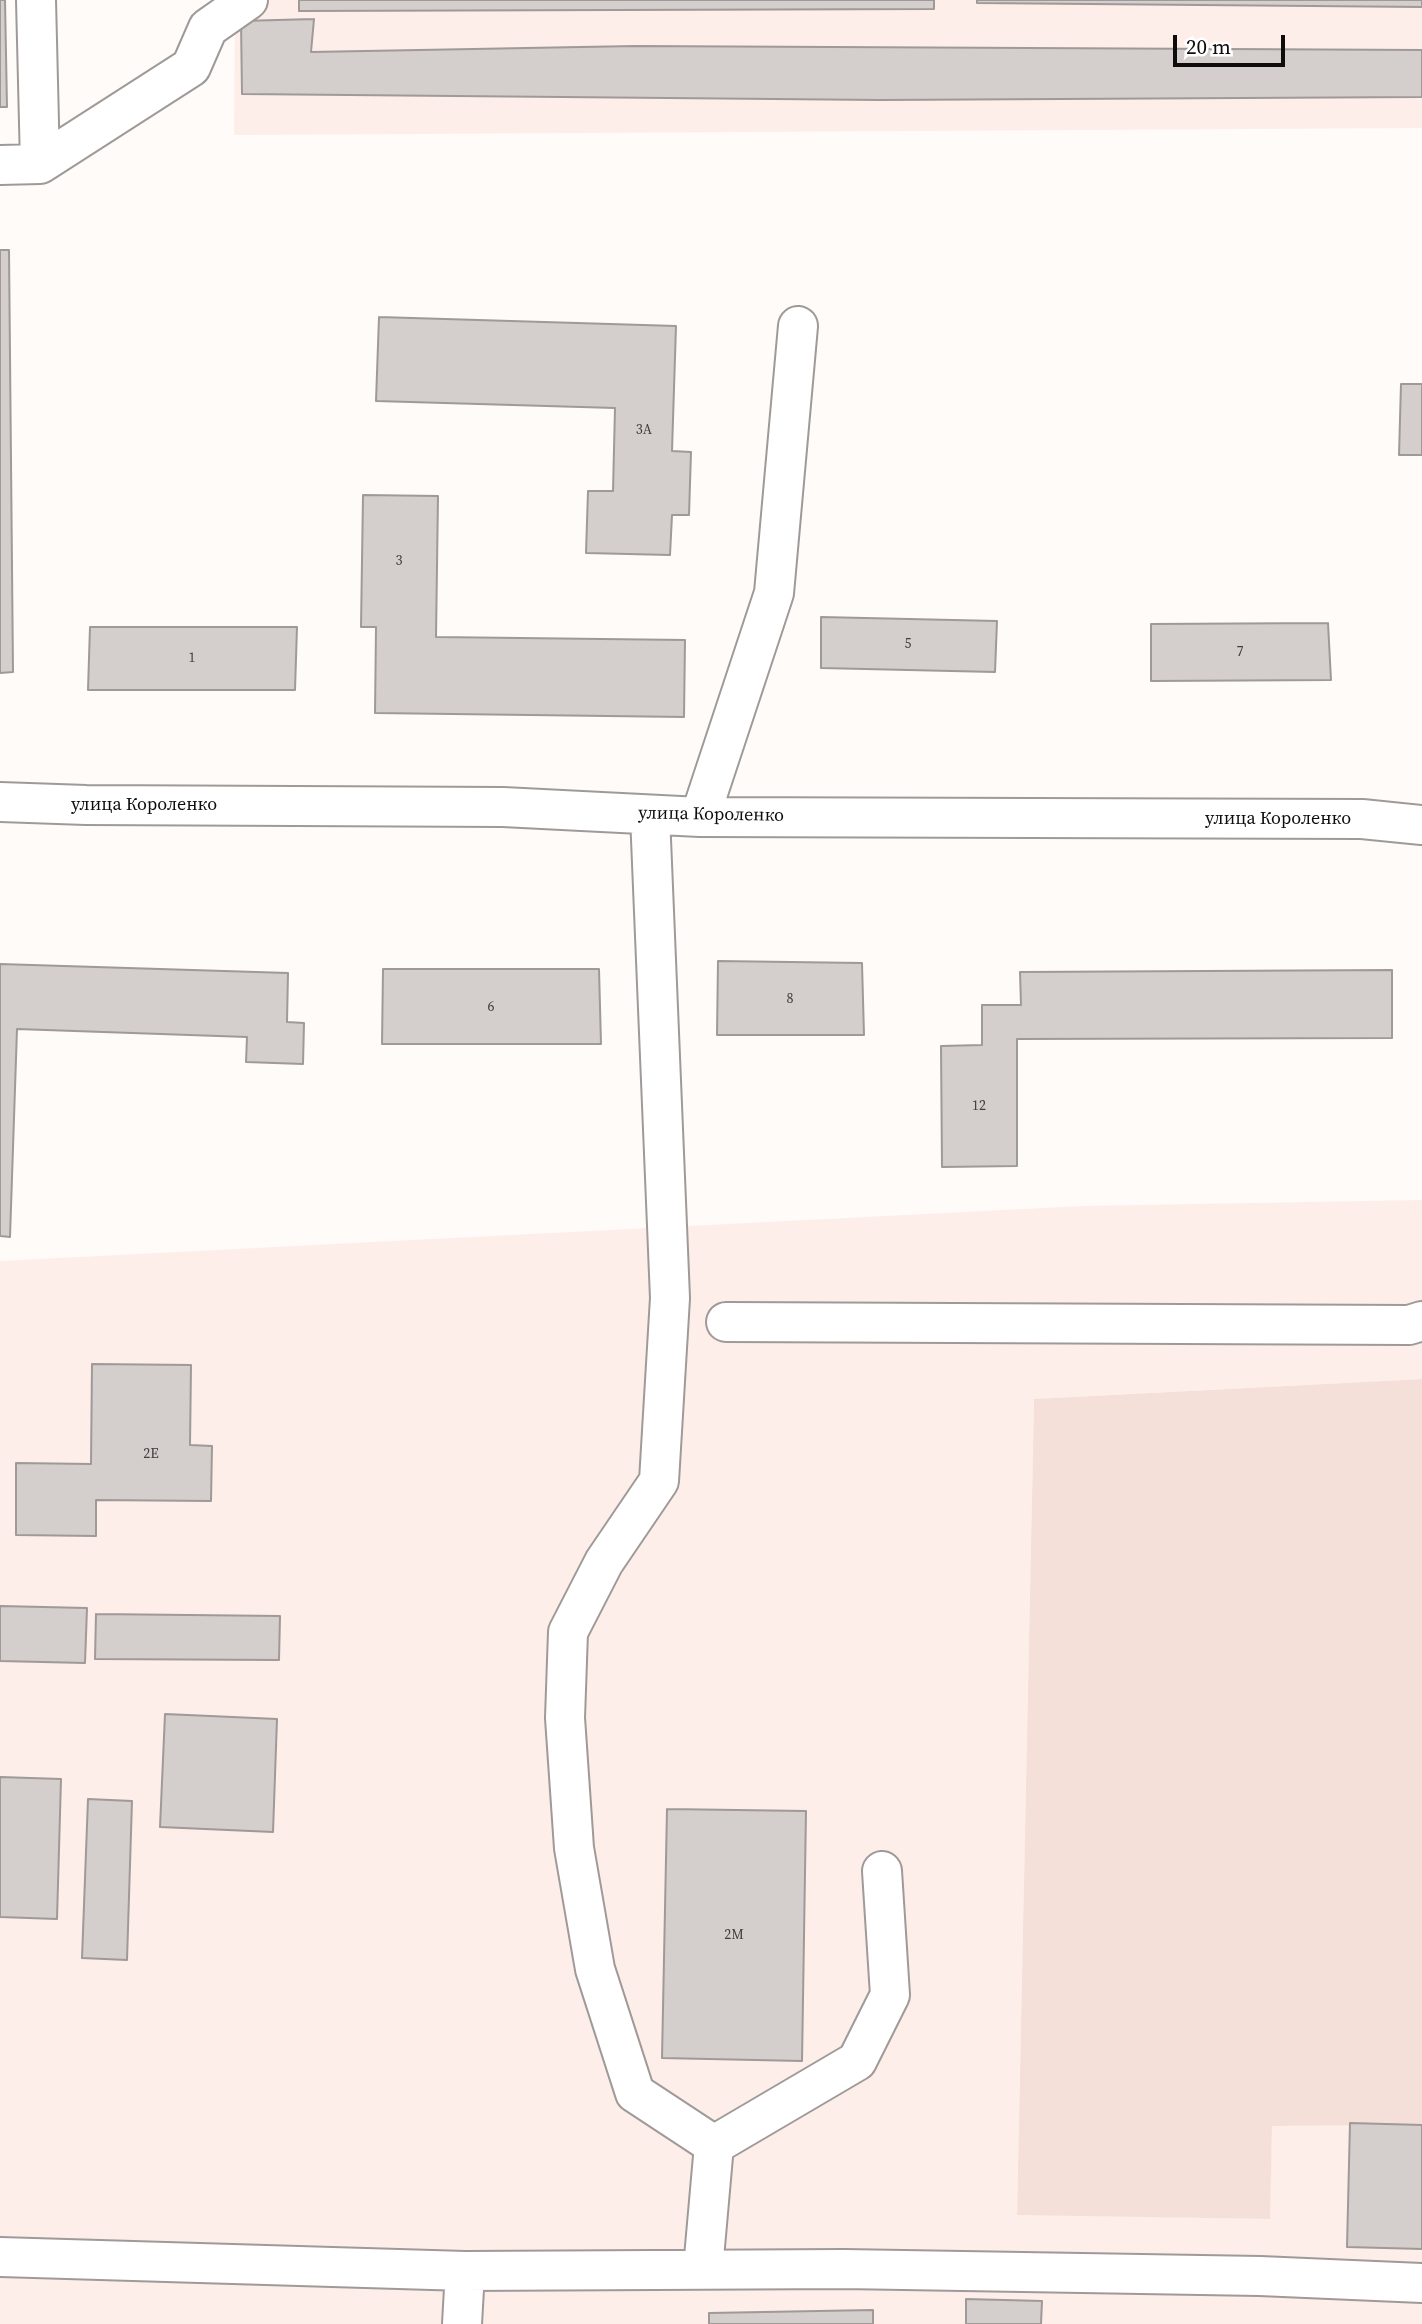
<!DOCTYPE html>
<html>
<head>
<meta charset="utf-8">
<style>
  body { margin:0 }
  #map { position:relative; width:1422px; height:2324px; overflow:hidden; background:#fefbf9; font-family:"Source Serif 4",serif }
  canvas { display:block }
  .scale { position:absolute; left:1173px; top:35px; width:112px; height:32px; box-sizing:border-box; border:4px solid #0f0d0c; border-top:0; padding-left:9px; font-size:21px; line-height:24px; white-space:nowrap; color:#0f0d0c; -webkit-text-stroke:5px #fff; paint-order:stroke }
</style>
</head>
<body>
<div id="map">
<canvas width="1422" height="2324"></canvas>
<div class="scale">20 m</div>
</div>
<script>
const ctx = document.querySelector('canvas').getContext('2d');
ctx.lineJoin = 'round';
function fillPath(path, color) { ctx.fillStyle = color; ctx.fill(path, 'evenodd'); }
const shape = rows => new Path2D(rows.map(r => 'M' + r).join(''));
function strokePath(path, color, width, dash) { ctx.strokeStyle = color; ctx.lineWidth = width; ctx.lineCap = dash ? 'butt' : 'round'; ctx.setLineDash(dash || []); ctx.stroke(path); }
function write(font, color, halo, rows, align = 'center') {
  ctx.font = font + ' "Source Serif 4",serif'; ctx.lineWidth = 5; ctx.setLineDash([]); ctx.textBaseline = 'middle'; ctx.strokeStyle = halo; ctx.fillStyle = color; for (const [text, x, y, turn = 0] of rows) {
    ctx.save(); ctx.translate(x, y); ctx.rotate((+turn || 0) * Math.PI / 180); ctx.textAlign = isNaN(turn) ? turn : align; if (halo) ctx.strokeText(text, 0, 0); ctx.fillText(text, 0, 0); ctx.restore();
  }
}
fillPath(shape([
  [235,0,1422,0,1422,128,234,135],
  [1422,1200,1422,1379,1034,1399,1017,2214,1269,2219,1272,2126,1422,2125,1422,2324,0,2324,0,1261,1083,1206]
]), '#fdeee9');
fillPath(shape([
  [1422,1379,1422,2125,1272,2126,1270,2219,1017,2215,1034,1399]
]), '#f5e0d9');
const building = shape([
  [0,0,5,0,7,107,0,107,0,0],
  [299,0,934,0,934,9,299,11,299,0],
  [977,0,1422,0,1422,7,977,3,977,0],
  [314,19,311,52,635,46,1422,50,1422,97,880,100,242,94,241,21,314,19],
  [0,250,9,250,13,672,0,673,0,250],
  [379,317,676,326,672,451,691,452,689,515,672,515,670,555,586,553,588,491,613,491,615,408,376,401,379,317],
  [1401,384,1422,384,1422,455,1399,455,1401,384],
  [363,495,438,496,436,637,685,640,684,717,375,713,376,627,361,627,363,495],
  [821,617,997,621,995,672,821,668,821,617],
  [1328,623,1331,680,1151,681,1151,624,1328,623],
  [90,627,297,627,295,690,88,690,90,627],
  [718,961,862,963,864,1035,717,1035,718,961],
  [0,964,288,973,287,1022,304,1023,303,1064,246,1062,247,1037,17,1029,10,1237,0,1236,0,964],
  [383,969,599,969,601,1044,382,1044,383,969],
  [1392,970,1392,1038,1017,1039,1017,1166,942,1167,941,1046,982,1045,982,1005,1021,1005,1020,972,1392,970],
  [92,1364,191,1365,190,1445,212,1446,211,1501,96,1500,96,1536,16,1535,16,1463,91,1464,92,1364],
  [0,1606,87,1608,85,1663,0,1661,0,1606],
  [96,1614,280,1616,279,1660,95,1659,96,1614],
  [165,1714,277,1719,273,1832,160,1827,165,1714],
  [0,1777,61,1779,57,1919,0,1917,0,1777],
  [88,1799,132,1801,127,1960,82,1958,88,1799],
  [667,1809,806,1811,802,2061,662,2058,667,1809],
  [1350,2123,1422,2125,1422,2249,1347,2247,1350,2123],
  [966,2299,1042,2301,1041,2324,966,2324,966,2299],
  [873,2310,873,2324,709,2324,709,2313,873,2310]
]);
fillPath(building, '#d4cecc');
strokePath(building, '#9f9997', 2);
const minor = shape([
  [36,0,40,164],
  [0,165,40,164,191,67,208,28,248,0],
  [0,802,86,805,503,807,700,817,1362,819,1422,825],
  [650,815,670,1298,659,1481,604,1562,568,1632,565,1718,574,1848,595,1969,635,2093,714,2145,703,2269],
  [700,817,774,593,798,326],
  [726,1322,1409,1325,1422,1321],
  [714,2145,857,2061,890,1995,882,1871],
  [0,2257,465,2271,844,2269,1260,2276,1422,2283],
  [462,2324,465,2271]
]);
strokePath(minor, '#9f9a97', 42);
strokePath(minor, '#fff', 38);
write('14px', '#403d3c', null, [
  ["3А",644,430],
  ["3",399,561],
  ["5",908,644],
  ["7",1240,652],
  ["1",192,658],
  ["8",790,999],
  ["6",491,1007],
  ["12",979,1106],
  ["2Е",151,1454],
  ["2М",734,1935]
]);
write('18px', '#0f0d0c', '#fff', [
  ["улица Короленко",144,805],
  ["улица Короленко",711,815,1],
  ["улица Короленко",1278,819]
]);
</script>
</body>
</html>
